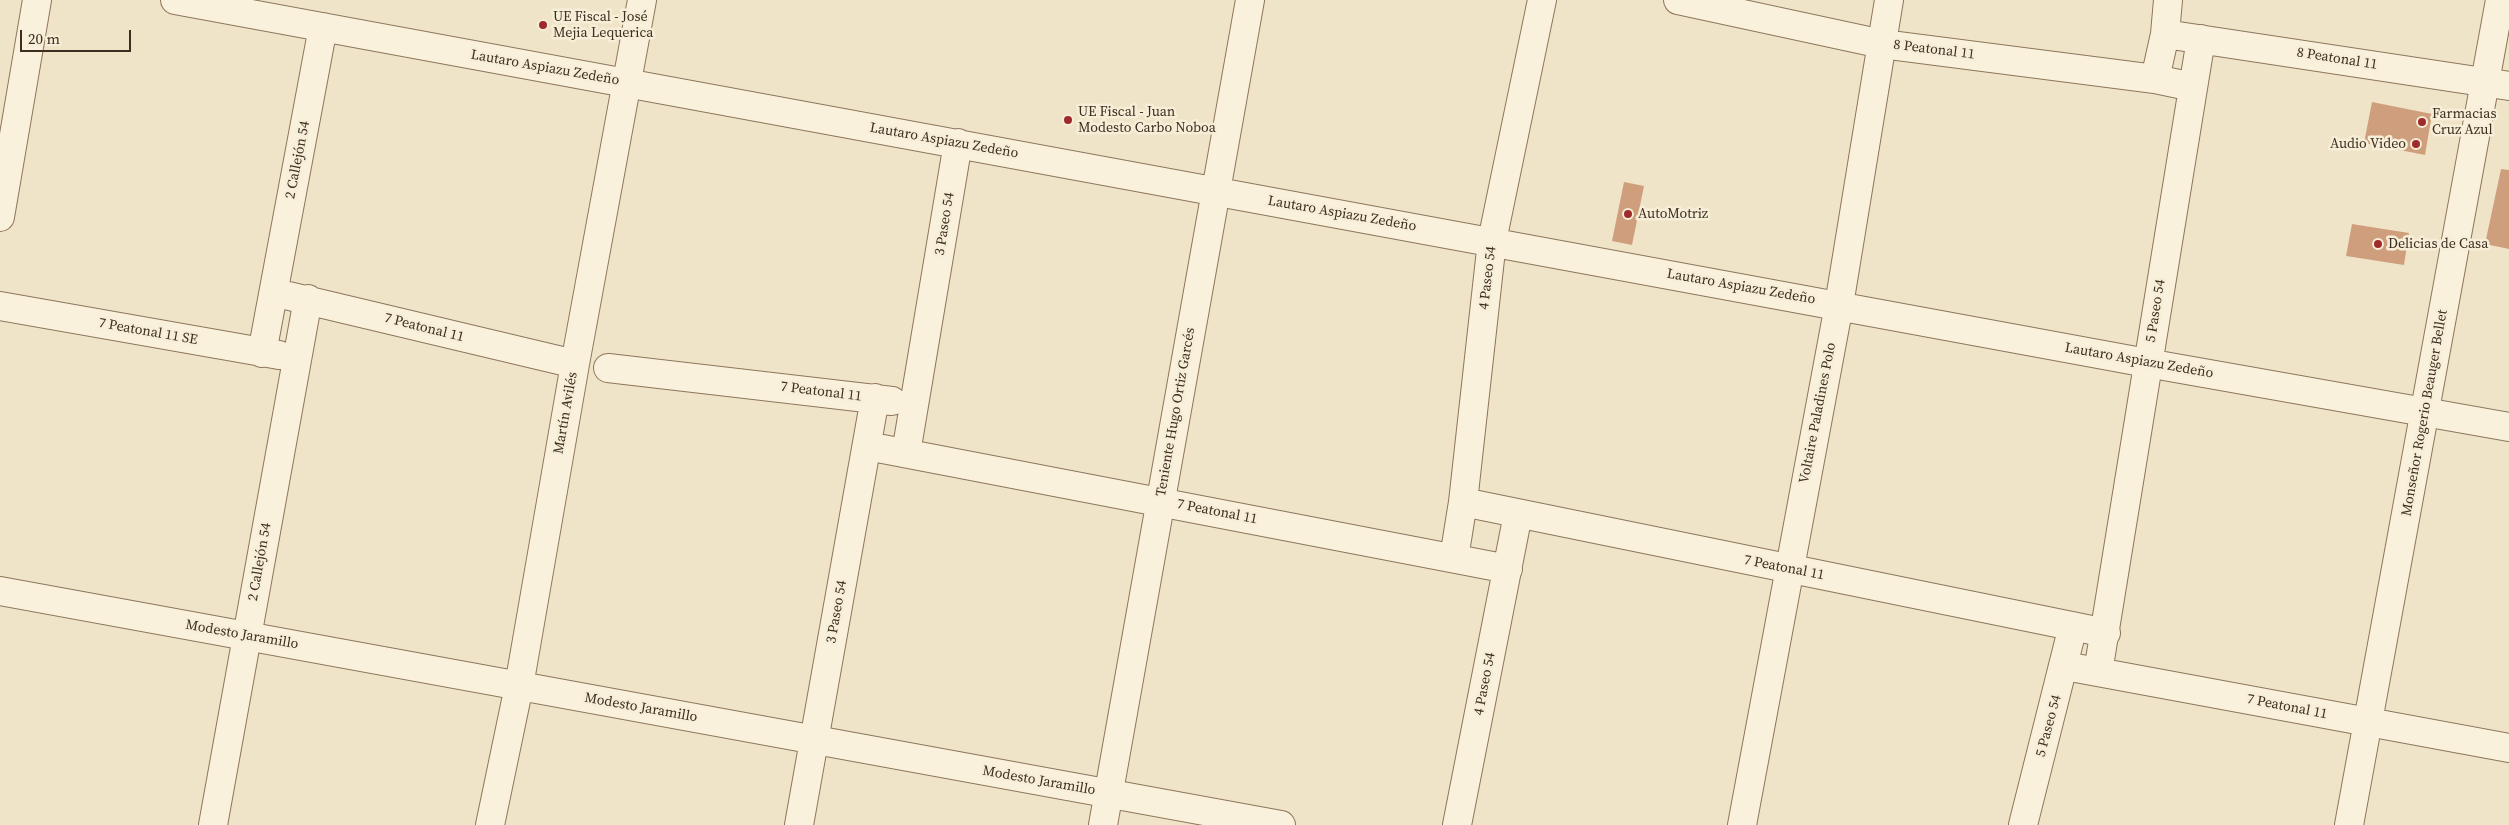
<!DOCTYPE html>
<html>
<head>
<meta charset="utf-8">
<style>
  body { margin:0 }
  #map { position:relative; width:2509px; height:825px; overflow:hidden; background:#f0e4c8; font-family:"Source Serif 4",serif }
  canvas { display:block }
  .scale { position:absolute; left:20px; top:30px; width:111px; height:22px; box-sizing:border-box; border:2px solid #3d2e20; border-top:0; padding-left:6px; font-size:15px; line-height:18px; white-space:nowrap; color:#3d2e20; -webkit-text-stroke:4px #f7eed8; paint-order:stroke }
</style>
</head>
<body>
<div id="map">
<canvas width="2509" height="825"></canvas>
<div class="scale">20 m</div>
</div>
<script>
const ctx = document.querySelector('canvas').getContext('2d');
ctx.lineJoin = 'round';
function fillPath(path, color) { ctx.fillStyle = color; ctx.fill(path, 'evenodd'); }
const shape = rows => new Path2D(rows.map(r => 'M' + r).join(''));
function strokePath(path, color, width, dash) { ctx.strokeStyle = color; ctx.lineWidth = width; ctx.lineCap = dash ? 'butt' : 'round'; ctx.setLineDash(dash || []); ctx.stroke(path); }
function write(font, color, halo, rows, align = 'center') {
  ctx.font = font + ' "Source Serif 4",serif'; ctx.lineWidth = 5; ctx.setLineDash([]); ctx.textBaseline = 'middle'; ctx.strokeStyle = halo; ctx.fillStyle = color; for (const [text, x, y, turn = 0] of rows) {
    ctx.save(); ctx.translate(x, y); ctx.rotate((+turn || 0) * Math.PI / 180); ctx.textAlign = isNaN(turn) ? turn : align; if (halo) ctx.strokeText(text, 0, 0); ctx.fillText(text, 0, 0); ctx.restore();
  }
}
fillPath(shape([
  [2372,102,2432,114,2425,155,2364,143],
  [2501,169,2509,170,2509,249,2485,244],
  [1624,182,1644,186,1632,245,1612,241],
  [2352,224,2409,233,2404,265,2346,256]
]), '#cf9f7d');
const minor = shape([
  [175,0,2147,363,2509,427],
  [1678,0,1882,44,2155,79,2193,87],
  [2165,34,2509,86],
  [2155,79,2165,34,2168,0],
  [0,217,37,0],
  [289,296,575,364],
  [0,306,279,355],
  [262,353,323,27],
  [608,368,892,401],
  [867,446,1508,569],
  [906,453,958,143],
  [1463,502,2106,633],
  [1454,558,1463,502,1492,241,1542,0],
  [0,591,1281,825],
  [2065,666,2509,748],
  [2098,672,2201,39],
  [213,825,308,299],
  [490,825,519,686,575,364,642,0],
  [799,825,875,398],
  [1103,825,1250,0],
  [1457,825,1518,514],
  [1742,825,1839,305,1889,0],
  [2023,825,2073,626]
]);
const tertiary = shape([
  [2349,825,2500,0]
]);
strokePath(minor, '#8d765c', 30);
strokePath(tertiary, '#8d765c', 30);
strokePath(minor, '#faf1dc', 28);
strokePath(tertiary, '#faf1dc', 28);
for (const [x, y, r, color] of [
  [543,25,5,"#9e2a2b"],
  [1068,120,5,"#9e2a2b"],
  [2422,122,5,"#9e2a2b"],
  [2416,144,5,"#9e2a2b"],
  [1628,214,5,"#9e2a2b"],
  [2378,244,5,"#9e2a2b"]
]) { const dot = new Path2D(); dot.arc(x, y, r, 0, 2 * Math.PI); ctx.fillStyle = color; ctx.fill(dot); strokePath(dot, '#f7eed8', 2); }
write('14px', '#3d2e20', '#f7eed8', [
  ["UE Fiscal - José",553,17],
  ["Mejia Lequerica",553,33],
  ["UE Fiscal - Juan",1078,112],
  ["Modesto Carbo Noboa",1078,128],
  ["Farmacias",2432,114],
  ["Cruz Azul",2432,130],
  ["Audio Video",2406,144,"right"],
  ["AutoMotriz",1638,214],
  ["Delicias de Casa",2388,244]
], 'left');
write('14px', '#3d2e20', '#f7eed8', [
  ["8 Peatonal 11",1934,50,7],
  ["8 Peatonal 11",2337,59,9],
  ["Lautaro Aspiazu Zedeño",545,68,10],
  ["Lautaro Aspiazu Zedeño",944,141,10],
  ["2 Callejón 54",298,160,-79],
  ["Lautaro Aspiazu Zedeño",1342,214,10],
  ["3 Paseo 54",945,224,-81],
  ["4 Paseo 54",1488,278,-83],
  ["Lautaro Aspiazu Zedeño",1741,287,10],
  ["5 Paseo 54",2156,311,-81],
  ["7 Peatonal 11",424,328,14],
  ["7 Peatonal 11 SE",148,332,10],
  ["Lautaro Aspiazu Zedeño",2139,361,10],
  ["7 Peatonal 11",821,392,7],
  ["Teniente Hugo Ortiz Garcés",1176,412,-80],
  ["Martín Avilés",566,413,-80],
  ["Voltaire Paladines Polo",1818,413,-79],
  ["Monseñor Rogerio Beauger Bellet",2425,413,-80],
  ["7 Peatonal 11",1217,512,11],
  ["2 Callejón 54",260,562,-80],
  ["7 Peatonal 11",1784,568,11],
  ["3 Paseo 54",837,612,-80],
  ["Modesto Jaramillo",242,635,10],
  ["4 Paseo 54",1485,684,-79],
  ["7 Peatonal 11",2287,707,11],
  ["Modesto Jaramillo",641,708,10],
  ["5 Paseo 54",2049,726,-75],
  ["Modesto Jaramillo",1039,781,10]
]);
</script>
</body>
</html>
